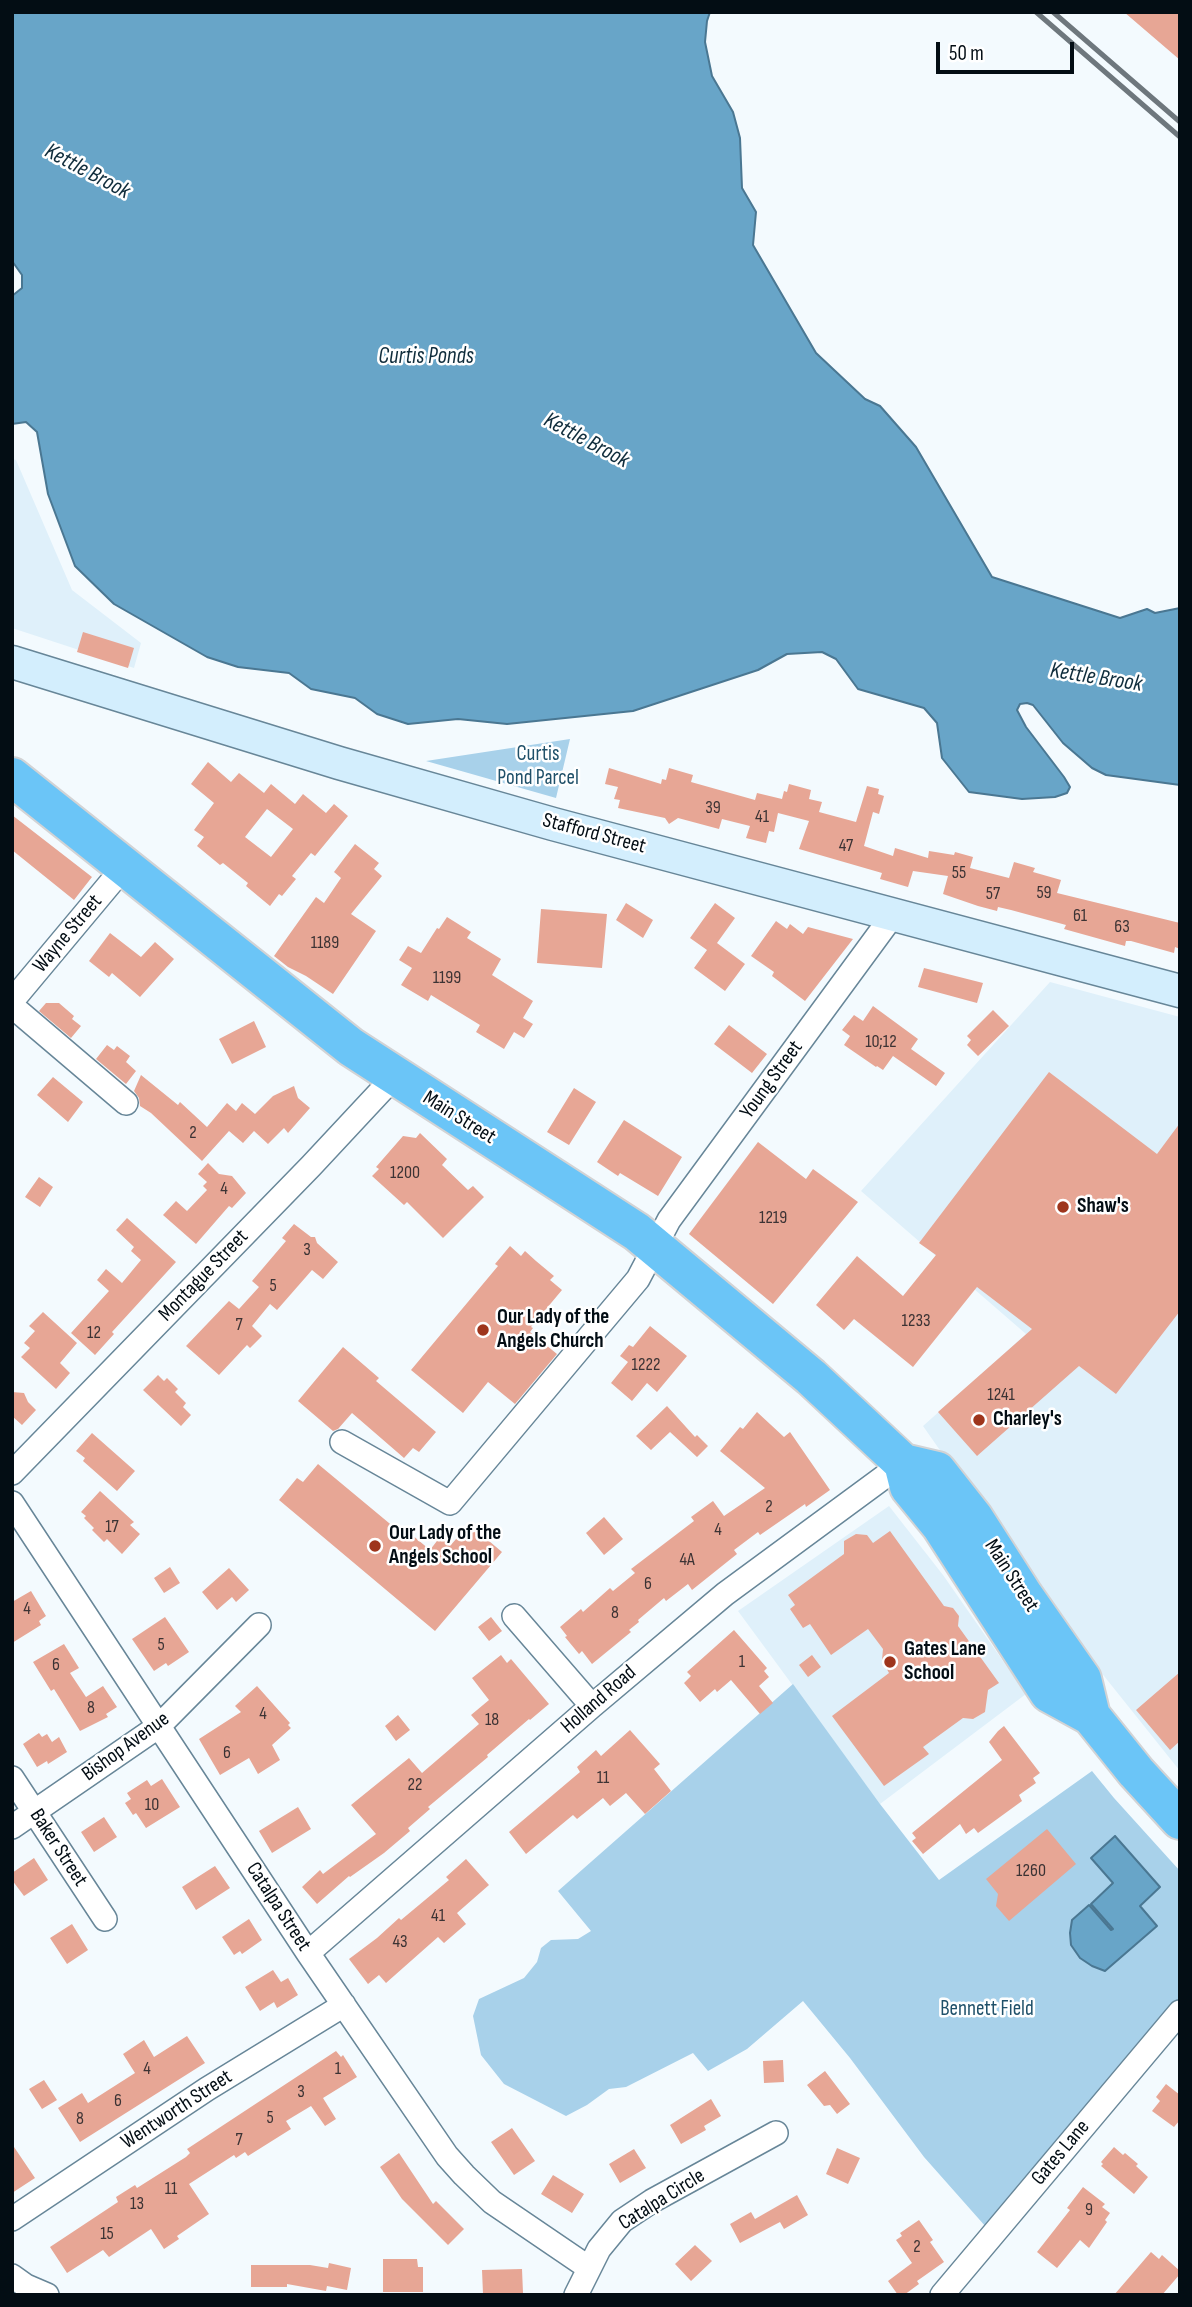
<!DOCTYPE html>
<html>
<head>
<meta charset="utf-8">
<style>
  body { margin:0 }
  #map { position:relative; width:1192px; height:2307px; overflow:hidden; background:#f3fafe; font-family:"Sofia Sans Condensed",sans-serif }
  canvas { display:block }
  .frame { position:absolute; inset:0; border:14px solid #030d14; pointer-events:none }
  .scale { position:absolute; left:936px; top:42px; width:138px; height:32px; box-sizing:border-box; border:4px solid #030d14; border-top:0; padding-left:9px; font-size:21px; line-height:24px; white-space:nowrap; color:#030d14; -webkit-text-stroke:5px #fff; paint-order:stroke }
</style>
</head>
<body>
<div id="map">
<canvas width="1192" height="2307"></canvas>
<div class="frame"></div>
<div class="scale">50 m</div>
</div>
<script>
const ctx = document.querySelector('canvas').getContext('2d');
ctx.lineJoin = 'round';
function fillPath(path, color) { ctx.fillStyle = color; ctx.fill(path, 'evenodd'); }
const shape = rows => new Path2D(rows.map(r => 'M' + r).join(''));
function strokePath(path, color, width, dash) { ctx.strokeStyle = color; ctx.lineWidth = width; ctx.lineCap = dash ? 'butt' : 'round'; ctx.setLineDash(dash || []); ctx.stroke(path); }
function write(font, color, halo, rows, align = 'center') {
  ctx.font = font + ' "Sofia Sans Condensed",sans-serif'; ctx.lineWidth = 5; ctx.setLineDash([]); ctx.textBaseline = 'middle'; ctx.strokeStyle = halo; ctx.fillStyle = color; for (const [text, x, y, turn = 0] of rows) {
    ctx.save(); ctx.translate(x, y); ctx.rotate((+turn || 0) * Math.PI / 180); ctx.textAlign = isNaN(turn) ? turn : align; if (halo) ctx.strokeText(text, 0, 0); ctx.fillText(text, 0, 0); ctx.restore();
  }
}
fillPath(shape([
  [12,459,16,460,72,590,141,643,134,668,12,628],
  [1050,982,1180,1017,1180,1771,1056,1616,923,1426,1026,1334,861,1191],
  [889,1506,943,1575,1026,1694,880,1804,738,1611]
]), '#dff0fa');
fillPath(shape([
  [570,739,556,798,426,761],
  [793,1684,880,1804,939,1880,1092,1771,1114,1798,1180,1871,1180,1997,986,2227,924,2157,850,2058,803,2001,747,2049,708,2071,693,2053,626,2087,609,2089,587,2105,566,2116,504,2084,481,2055,473,2016,479,1999,524,1978,537,1962,541,1948,551,1940,578,1939,591,1931,558,1891]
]), '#a8d1ea');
const water = shape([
  [12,12,710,12,707,21,705,42,712,76,733,112,740,138,742,188,756,212,753,245,816,353,865,399,880,406,916,447,992,577,1120,618,1147,609,1155,613,1180,608,1180,785,1106,775,1092,768,1063,743,1033,705,1027,703,1020,704,1017,710,1026,727,1064,777,1070,787,1067,793,1055,797,1022,799,969,792,942,758,937,723,924,708,858,689,836,659,822,652,787,654,758,670,633,711,507,724,458,719,408,724,377,714,355,698,311,689,289,673,238,667,207,657,114,604,75,566,48,494,37,432,26,422,12,424,12,296,22,288,22,275,12,261,12,12],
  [1115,1836,1160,1887,1140,1906,1157,1926,1105,1971,1092,1966,1080,1958,1071,1945,1070,1933,1072,1920,1089,1905,1111,1930,1113,1929,1091,1904,1113,1883,1091,1858,1115,1836]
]);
fillPath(water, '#68a5c8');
strokePath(water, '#4a7792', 2);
fillPath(shape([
  [1124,12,1180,12,1180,60],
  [83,632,134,648,128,668,77,652],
  [208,762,231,782,239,773,264,793,271,784,295,804,303,794,326,813,334,804,348,816,315,856,311,853,292,876,296,879,282,896,279,894,270,906,246,886,248,883,223,863,220,865,197,846,204,837,194,830,214,803,191,784],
  [267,809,293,829,271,857,245,837],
  [609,768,661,784,662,779,666,780,669,768,693,775,691,782,755,800,757,793,782,799,784,791,787,792,789,784,811,790,809,799,822,802,819,812,856,822,867,786,879,789,878,794,884,796,879,814,873,812,864,846,893,856,895,848,928,858,929,851,954,855,955,852,973,857,970,868,1009,878,1014,862,1035,868,1033,872,1061,880,1057,893,1180,923,1180,949,1175,947,1174,953,1131,941,1126,941,1125,946,1064,929,1066,925,1011,910,998,907,997,911,978,906,943,894,948,876,913,871,908,887,880,879,882,873,799,849,809,821,778,813,774,832,769,831,766,843,746,838,750,826,722,819,719,829,678,818,669,824,665,818,618,808,620,800,614,799,618,787,605,784],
  [12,815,92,877,74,900,12,850],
  [355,844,379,863,374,869,382,876,351,914,376,931,333,994,306,976,288,967,274,956,316,897,324,903,341,878,334,872],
  [626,903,653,920,643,938,616,920],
  [715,903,735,918,717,943,745,964,725,991,694,968,707,950,690,938],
  [541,909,607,914,602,968,537,963],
  [447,917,471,932,467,938,501,959,492,975,533,1001,523,1018,533,1024,524,1038,514,1032,504,1049,476,1032,480,1025,431,995,428,1001,401,985,412,968,399,960,408,946,421,953,437,928,439,929],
  [776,921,787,929,790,924,803,934,808,927,853,939,805,1001,772,976,774,972,751,956],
  [110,933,141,957,155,942,174,959,140,997,112,973,109,977,89,961],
  [924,968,983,983,977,1003,918,987],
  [46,1003,59,1003,74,1016,72,1019,81,1026,71,1038,39,1011],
  [873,1006,918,1039,911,1049,945,1073,936,1086,893,1056,883,1070,877,1066,876,1067,844,1045,850,1036,842,1030,854,1015,863,1021],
  [993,1010,1009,1026,978,1056,967,1045,971,1040,967,1036],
  [254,1021,266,1047,232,1064,219,1039],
  [729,1025,767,1054,752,1073,714,1044],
  [107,1045,114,1050,117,1046,130,1056,126,1062,136,1071,126,1084,96,1059],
  [1049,1072,1157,1154,1180,1123,1180,1311,1116,1394,1079,1366,977,1456,938,1412,1032,1329,977,1287,913,1367,854,1319,844,1330,816,1305,857,1256,903,1296,936,1255,919,1243],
  [141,1075,178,1105,180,1102,207,1127,227,1103,236,1111,242,1103,255,1114,273,1096,294,1086,298,1098,310,1108,288,1133,284,1128,268,1144,254,1131,243,1143,229,1131,202,1161,151,1113,140,1106,139,1098,134,1091],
  [53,1077,83,1102,68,1122,37,1095],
  [574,1088,596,1102,569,1145,547,1132],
  [624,1120,682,1157,658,1196,620,1173,618,1176,597,1162],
  [420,1133,447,1159,442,1165,468,1190,473,1186,484,1197,443,1238,407,1202,404,1205,372,1176,379,1169,376,1167,403,1136,416,1138],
  [758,1142,806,1179,813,1169,858,1202,773,1304,689,1234],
  [208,1163,219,1174,232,1176,246,1193,232,1208,229,1206,196,1244,163,1215,176,1201,187,1211,207,1190,203,1186,207,1182,198,1174],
  [39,1177,53,1187,40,1207,25,1197],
  [127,1218,176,1262,112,1332,114,1334,95,1355,71,1333,109,1291,97,1280,106,1269,122,1283,141,1260,131,1251,134,1247,116,1230],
  [294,1224,311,1237,315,1237,317,1243,338,1262,323,1279,312,1270,277,1310,270,1304,252,1326,262,1336,250,1348,247,1345,219,1375,186,1346,229,1301,239,1309,259,1287,252,1281,286,1241,282,1238],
  [510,1246,521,1256,525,1251,536,1261,554,1276,550,1280,562,1290,531,1327,533,1328,530,1332,557,1354,515,1404,488,1382,463,1413,411,1370,498,1266,495,1264],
  [43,1312,77,1343,60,1363,70,1373,56,1389,21,1357,30,1348,24,1343,35,1331,29,1326],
  [650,1326,687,1356,657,1392,647,1383,632,1401,611,1383,628,1362,620,1356,629,1345,633,1347],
  [343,1347,379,1378,376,1381,436,1432,419,1452,413,1448,404,1458,352,1413,338,1429,333,1431,298,1401],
  [158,1375,164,1381,167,1378,178,1389,175,1392,186,1403,183,1407,191,1415,181,1426,143,1390],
  [12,1392,24,1393,28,1402,36,1410,22,1425,12,1416],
  [667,1406,695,1437,697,1435,708,1446,697,1457,670,1432,651,1450,636,1436],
  [757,1412,784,1437,790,1432,830,1490,806,1507,805,1504,760,1535,758,1532,734,1550,737,1554,692,1590,688,1584,666,1601,664,1598,638,1620,639,1622,629,1630,631,1632,592,1664,582,1651,579,1654,565,1637,567,1636,560,1627,581,1609,583,1612,610,1588,613,1591,635,1573,631,1569,694,1521,691,1517,713,1501,724,1516,765,1488,720,1451,740,1427,743,1429],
  [92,1433,135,1471,117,1491,83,1461,85,1458,76,1451],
  [318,1464,401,1533,405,1529,430,1550,440,1537,450,1546,469,1524,502,1552,435,1631,279,1500,297,1478,303,1482],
  [100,1491,134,1522,130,1525,140,1534,122,1554,107,1539,104,1542,92,1530,94,1528,84,1518,86,1516,81,1512],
  [604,1517,623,1539,604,1555,586,1533],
  [890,1531,944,1606,953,1608,959,1616,958,1626,999,1683,988,1690,985,1712,973,1719,963,1718,923,1747,929,1754,884,1786,832,1716,889,1673,882,1660,883,1649,868,1629,831,1655,810,1624,803,1628,790,1609,795,1605,788,1595,844,1554,844,1541,856,1534,867,1535,873,1543],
  [170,1567,180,1583,164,1593,154,1578],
  [229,1568,249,1590,236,1602,232,1597,217,1610,202,1592],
  [31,1591,46,1616,39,1621,41,1625,12,1643,12,1602],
  [165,1617,189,1652,168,1666,166,1663,154,1671,132,1639],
  [491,1617,502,1631,489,1641,478,1627],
  [734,1630,767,1668,764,1671,769,1677,759,1686,773,1703,760,1714,731,1680,717,1692,715,1689,700,1702,684,1683,691,1676,687,1672],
  [64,1644,79,1668,70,1673,86,1697,103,1686,117,1707,106,1714,108,1717,80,1731,54,1689,51,1691,33,1662],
  [501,1655,507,1663,511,1659,549,1704,530,1720,529,1719,487,1755,488,1757,428,1807,430,1809,408,1828,410,1831,384,1853,350,1877,349,1876,317,1904,302,1887,320,1870,323,1874,376,1834,351,1805,409,1758,422,1773,479,1724,471,1715,489,1700,472,1678],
  [812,1655,821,1667,808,1677,799,1665],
  [1180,1672,1180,1741,1170,1750,1136,1710],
  [257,1686,290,1723,288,1725,291,1728,272,1745,280,1760,258,1774,249,1758,220,1775,199,1739,241,1712,235,1706],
  [398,1715,410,1730,396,1741,385,1726],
  [1004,1726,1040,1773,1033,1778,1036,1783,1019,1795,1022,1801,978,1833,974,1828,966,1834,960,1824,923,1854,912,1841,916,1838,912,1833,1002,1760,989,1742,998,1731],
  [630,1730,660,1764,654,1769,671,1791,645,1814,626,1793,610,1806,603,1798,577,1819,573,1815,526,1854,509,1832,580,1772,577,1767,596,1750,601,1756],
  [39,1733,42,1737,47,1734,52,1742,59,1737,67,1752,48,1764,47,1761,37,1767,23,1744],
  [162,1779,180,1807,146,1828,136,1813,133,1815,125,1803,131,1799,127,1793,147,1780,151,1786],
  [298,1807,311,1829,272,1853,259,1831],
  [104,1817,117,1837,94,1852,81,1832],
  [1047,1829,1076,1864,1009,1921,996,1906,998,1894,986,1879],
  [34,1858,48,1880,24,1896,12,1880,12,1873],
  [466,1859,489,1885,457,1913,466,1924,444,1943,438,1937,386,1983,379,1975,368,1984,349,1959,377,1938,399,1918,401,1920,449,1880,446,1877],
  [215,1866,230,1888,196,1910,182,1887],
  [249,1919,262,1940,242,1954,240,1951,234,1955,222,1937],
  [72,1924,88,1950,67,1964,50,1938],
  [273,1970,281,1982,288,1978,298,1995,277,2008,274,2002,260,2011,245,1987],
  [187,2036,205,2063,80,2142,58,2108,82,2093,88,2103,135,2073,123,2054,144,2040,154,2057],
  [336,2051,341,2057,343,2055,357,2077,323,2098,336,2119,325,2126,311,2106,286,2121,291,2129,248,2156,245,2152,236,2158,234,2155,189,2184,209,2214,177,2236,179,2239,164,2249,151,2229,109,2257,103,2250,67,2273,50,2247,118,2202,116,2197,135,2185,137,2188,186,2157,190,2153,187,2149],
  [783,2060,784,2082,764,2083,763,2061],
  [825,2071,850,2104,837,2114,830,2105,824,2106,807,2085],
  [44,2080,57,2100,42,2109,29,2089],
  [1166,2084,1180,2095,1180,2120,1174,2127,1152,2111,1160,2101,1156,2097],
  [711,2099,721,2116,704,2126,706,2130,681,2144,670,2125],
  [512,2128,535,2161,514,2175,491,2142],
  [12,2144,35,2178,12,2193],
  [1114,2147,1123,2155,1125,2153,1138,2164,1136,2166,1148,2177,1134,2194,1101,2166,1103,2164,1101,2162],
  [837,2148,860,2158,848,2184,826,2174],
  [634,2149,646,2168,620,2183,609,2164],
  [399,2153,433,2204,436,2201,464,2229,448,2245,402,2199,380,2167],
  [553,2175,584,2194,572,2213,541,2194],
  [1083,2187,1105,2204,1102,2207,1110,2213,1105,2220,1107,2222,1089,2248,1080,2240,1057,2268,1037,2252,1070,2210,1067,2208],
  [797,2195,808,2215,784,2229,780,2222,740,2243,730,2224,751,2212,755,2219],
  [919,2220,933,2240,930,2242,944,2262,917,2281,919,2284,904,2295,898,2295,888,2281,912,2263,896,2240,902,2236,900,2233],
  [695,2245,712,2261,691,2281,675,2264],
  [1151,2252,1159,2259,1162,2255,1180,2271,1180,2274,1162,2295,1114,2295],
  [383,2259,417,2259,418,2267,423,2267,423,2292,383,2292],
  [329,2263,351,2268,347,2290,327,2286,326,2291,287,2284,287,2287,251,2287,251,2265,310,2265,328,2268],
  [522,2269,523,2293,483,2294,482,2270]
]), '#e7a695');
const street = shape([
  [12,1001,124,867],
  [12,1006,126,1103],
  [342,1442,450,1503,638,1279,669,1220,893,915],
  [12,1473,311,1166,394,1077],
  [12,1503,308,1953,447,2156,464,2175,492,2202,589,2268],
  [514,1616,592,1706],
  [12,1778,105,1919],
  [12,1827,159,1726,259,1625],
  [308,1953,592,1706,725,1594,903,1463],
  [12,2219,207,2089,344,2005],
  [12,2276,26,2286,47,2295],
  [576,2295,599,2249,622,2221,652,2201,776,2133],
  [942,2295,1180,2012]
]);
const secondary = shape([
  [12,662,339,763,553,824,1180,991]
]);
const highway = shape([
  [12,777,351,1047,637,1232,811,1377,903,1463,937,1471,974,1518,1024,1596,1082,1679,1091,1716],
  [903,1463,909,1487,941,1526,1049,1693,1091,1716,1136,1772,1180,1820]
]);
strokePath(street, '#678698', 26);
strokePath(secondary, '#678698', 35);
strokePath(highway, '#d2d3d5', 42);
strokePath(street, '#fff', 23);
strokePath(secondary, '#d3eefd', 32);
strokePath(highway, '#6bc5f7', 38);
strokePath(shape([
  [1036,12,1180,137],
  [1053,12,1180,122]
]), '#6e777d', 5);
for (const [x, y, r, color] of [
  [1063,1207,7,"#9e351c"],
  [483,1330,7,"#9e351c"],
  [979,1420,7,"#9e351c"],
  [375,1546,7,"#9e351c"],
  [890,1662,7,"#9e351c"]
]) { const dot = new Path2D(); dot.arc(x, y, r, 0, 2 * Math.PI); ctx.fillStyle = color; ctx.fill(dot); strokePath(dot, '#fff', 2.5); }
write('18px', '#3c3334', null, [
  ["39",713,808],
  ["41",762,817],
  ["47",846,846],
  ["55",959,873],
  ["59",1044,893],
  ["57",993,894],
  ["61",1080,916],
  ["63",1122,927],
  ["1189",325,943],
  ["1199",447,978],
  ["10;12",881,1042],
  ["2",193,1133],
  ["1200",405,1173],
  ["4",224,1189],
  ["1219",773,1218],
  ["3",307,1250],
  ["5",273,1286],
  ["1233",916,1321],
  ["7",239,1325],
  ["12",94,1333],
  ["1222",646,1365],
  ["1241",1001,1395],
  ["2",769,1507],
  ["17",112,1527],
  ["4",718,1530],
  ["4A",687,1560],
  ["6",648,1584],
  ["4",27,1609],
  ["8",615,1613],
  ["5",161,1645],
  ["1",742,1662],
  ["6",56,1665],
  ["8",91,1708],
  ["4",263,1714],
  ["18",492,1720],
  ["6",227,1753],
  ["11",603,1778],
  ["22",415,1785],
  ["10",152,1805],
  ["1260",1031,1871],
  ["41",438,1916],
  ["43",400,1942],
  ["4",147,2069],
  ["1",338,2069],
  ["3",301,2092],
  ["6",118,2101],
  ["5",270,2118],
  ["8",80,2119],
  ["7",239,2140],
  ["11",171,2189],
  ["13",137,2204],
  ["9",1089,2210],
  ["15",107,2234],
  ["2",917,2247]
]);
write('21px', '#1f5069', '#fff', [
  ["Curtis",538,755],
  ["Pond Parcel",538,779],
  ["Bennett Field",987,2010]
]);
write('21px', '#030d14', '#fff', [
  ["Stafford Street",594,834,15],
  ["Wayne Street",68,934,-50],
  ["Young Street",772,1080,-54],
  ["Main Street",459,1118,32],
  ["Montague Street",204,1276,-46],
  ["Main Street",1011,1576,57],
  ["Holland Road",599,1700,-41],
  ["Bishop Avenue",126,1747,-36],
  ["Baker Street",58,1848,57],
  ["Catalpa Street",278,1907,57],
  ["Wentworth Street",177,2110,-33],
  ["Gates Lane",1061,2153,-50],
  ["Catalpa Circle",662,2200,-32]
]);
write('bold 21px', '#030d14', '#fff', [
  ["Shaw's",1077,1207],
  ["Our Lady of the",497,1318],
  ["Angels Church",497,1342],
  ["Charley's",993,1420],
  ["Our Lady of the",389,1534],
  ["Angels School",389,1558],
  ["Gates Lane",904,1650],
  ["School",904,1674]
], 'left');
write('italic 23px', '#102d3c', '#fff', [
  ["Kettle Brook",87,172,28],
  ["Curtis Ponds",426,357],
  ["Kettle Brook",586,441,28],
  ["Kettle Brook",1096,678,9]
]);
</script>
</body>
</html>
